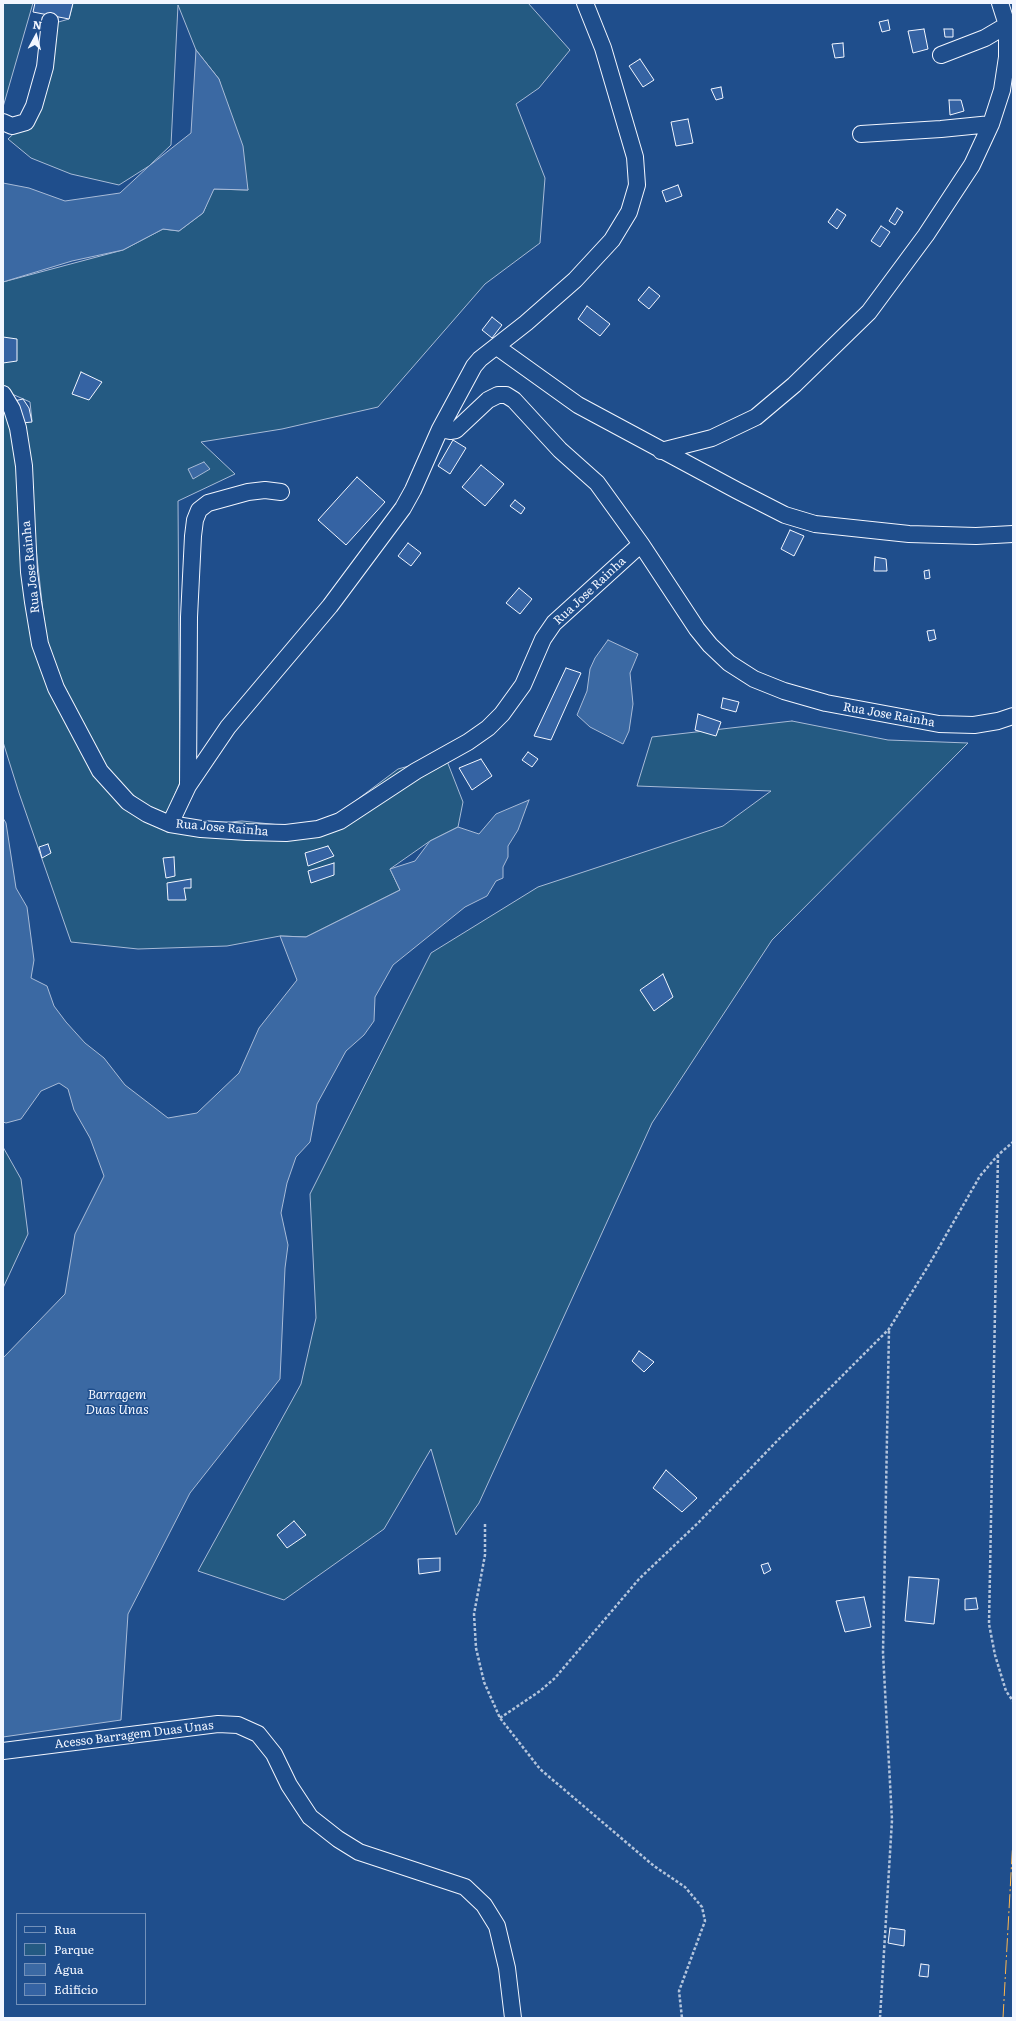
<!DOCTYPE html>
<html>
<head>
<meta charset="utf-8">
<style>
  body { margin:0 }
  #map { position:relative; width:1016px; height:2021px; overflow:hidden; background:#1f4e8c; font-family:Literata,serif }
  canvas { display:block }
  .frame { position:absolute; inset:0; border:4px solid #f2f6ff; pointer-events:none }
  .legend { position:absolute; left:16px; top:1913px; width:130px; height:92px; box-sizing:border-box; background:#1f4e8c; border:1px solid #7391ba; margin:0; padding:5px 7px; list-style:none; font-size:12px; color:#f2f6ff }
  .legend li { display:flex; align-items:center; gap:8px; height:20px }
  .legend b { width:20px; border:1px solid #7391ba }
  .north { position:absolute; left:16px; top:16px; width:40px; height:40px; -webkit-text-stroke:3px #1f4e8c; paint-order:stroke; rotate:7deg; font-size:11px; font-weight:700; line-height:16px; text-align:center; color:#f2f6ff }
  .north::after { content:''; display:block; margin:auto; width:14px; height:18px; background:#f2f6ff; clip-path:polygon(50% 0,100% 100%,50% 72%,0 100%) }
</style>
</head>
<body>
<div id="map">
<canvas width="1016" height="2021"></canvas>
<div class="frame"></div>
<ul class="legend">
<li><b style="height:5px;background:#1f4e8c"></b>Rua</li>
<li><b style="height:11px;background:#245a82"></b>Parque</li>
<li><b style="height:11px;background:#3b69a3"></b>Água</li>
<li><b style="height:11px;background:#3563a3"></b>Edifício</li>
</ul>
<div class="north">N</div>
</div>
<script>
const ctx = document.querySelector('canvas').getContext('2d');
ctx.lineJoin = 'round';
function fillPath(path, color) { ctx.fillStyle = color; ctx.fill(path, 'evenodd'); }
const shape = rows => new Path2D(rows.map(r => 'M' + r).join(''));
function strokePath(path, color, width, dash) { ctx.strokeStyle = color; ctx.lineWidth = width; ctx.lineCap = dash ? 'butt' : 'round'; ctx.setLineDash(dash || []); ctx.stroke(path); }
function write(font, color, halo, rows, align = 'center') {
  ctx.font = font + ' Literata,serif'; ctx.lineWidth = 3; ctx.setLineDash([]); ctx.textBaseline = 'middle'; ctx.strokeStyle = halo; ctx.fillStyle = color; for (const [text, x, y, turn = 0] of rows) {
    ctx.save(); ctx.translate(x, y); ctx.rotate((+turn || 0) * Math.PI / 180); ctx.textAlign = isNaN(turn) ? turn : align; if (halo) ctx.strokeText(text, 0, 0); ctx.fillText(text, 0, 0); ctx.restore();
  }
}
const green = shape([
  [3,3,33,3,3,107,3,3],
  [73,3,528,3,570,50,539,88,516,104,545,178,540,243,485,284,378,407,282,429,201,442,235,474,178,501,180,782,164,821,185,826,242,821,318,829,398,769,445,756,463,802,458,827,430,841,390,869,400,890,306,937,280,936,227,946,138,949,71,942,19,793,3,742,3,402,18,428,25,508,46,638,22,423,32,421,30,402,3,390,3,282,123,250,163,229,179,231,203,213,213,189,248,190,219,79,196,50,178,5,171,145,149,166,119,185,71,174,31,158,8,139,26,122,55,23,69,19,73,3],
  [102,768,162,820,147,814,102,768],
  [792,721,888,740,968,743,772,940,652,1123,479,1503,456,1535,431,1449,384,1529,284,1600,198,1571,301,1384,316,1318,310,1194,431,953,538,887,723,826,771,791,637,786,652,737,792,721],
  [3,1147,21,1179,28,1234,3,1288,3,1147]
]);
fillPath(green, '#245a82');
strokePath(green, '#a8bbd7', 1);
const water = shape([
  [196,50,219,79,243,146,248,190,214,189,203,213,179,231,163,229,123,250,72,261,3,282,3,183,29,188,65,201,120,193,149,166,191,133,196,50],
  [204,462,210,469,193,479,188,469,204,462],
  [608,640,638,654,630,673,633,704,629,731,623,744,590,727,577,715,587,691,590,669,595,658,608,640],
  [529,800,518,830,508,846,508,857,503,867,503,878,496,881,487,896,465,907,393,965,375,997,374,1021,364,1035,346,1051,317,1104,310,1142,296,1157,287,1183,281,1213,288,1245,285,1268,280,1379,190,1493,128,1614,121,1720,3,1737,3,1358,65,1294,75,1234,104,1176,90,1138,74,1110,68,1089,59,1083,41,1091,21,1119,6,1123,3,1122,3,818,6,823,16,888,27,907,34,960,31,978,47,986,54,1006,66,1022,85,1043,104,1058,125,1085,168,1118,197,1113,239,1073,259,1028,297,980,280,936,306,937,400,890,390,869,415,861,430,841,458,827,479,834,496,814,529,800]
]);
fillPath(water, '#3b69a3');
strokePath(water, '#a8bbd7', 1);
const building = shape([
  [35,3,73,3,69,19,33,12,35,3],
  [888,20,890,30,882,32,879,22,888,20],
  [924,29,928,49,913,53,908,31,924,29],
  [944,29,953,29,953,37,945,37,944,29],
  [843,43,844,57,835,58,832,44,843,43],
  [640,59,654,80,643,87,629,66,640,59],
  [721,87,723,98,716,100,711,89,721,87],
  [949,100,961,100,964,111,950,115,949,100],
  [688,119,693,143,676,146,671,122,688,119],
  [678,185,682,196,666,202,662,191,678,185],
  [897,208,903,212,895,225,889,221,897,208],
  [837,209,846,215,837,229,828,222,837,209],
  [881,226,890,232,880,247,871,241,881,226],
  [649,287,660,296,649,309,638,300,649,287],
  [587,306,610,324,600,336,578,319,587,306],
  [492,317,502,325,492,338,482,330,492,317],
  [3,337,17,339,17,361,3,363,3,337],
  [81,372,102,382,89,400,72,394,81,372],
  [23,399,29,408,32,422,22,423,14,401,23,399],
  [453,440,466,448,450,474,438,466,453,440],
  [481,465,504,484,485,506,462,487,481,465],
  [357,477,385,502,346,545,318,520,357,477],
  [515,500,525,508,521,514,510,506,515,500],
  [790,530,804,536,794,556,781,549,790,530],
  [408,543,421,553,411,566,398,556,408,543],
  [875,557,886,559,887,571,874,571,875,557],
  [929,570,930,578,925,579,924,571,929,570],
  [519,588,532,599,520,614,506,603,519,588],
  [934,630,936,639,929,641,927,631,934,630],
  [566,668,581,673,551,740,534,736,566,668],
  [723,698,739,702,736,712,721,708,723,698],
  [698,714,721,722,716,736,695,730,698,714],
  [528,752,538,759,532,767,522,760,528,752],
  [481,759,492,776,472,790,459,768,481,759],
  [48,844,51,853,42,858,39,847,48,844],
  [328,846,334,856,308,866,305,853,328,846],
  [174,857,175,876,166,878,163,858,174,857],
  [334,863,334,875,311,883,308,871,334,863],
  [191,879,191,888,184,888,186,900,168,900,167,883,191,879],
  [663,974,673,997,654,1011,640,990,663,974],
  [639,1351,654,1362,644,1372,632,1361,639,1351],
  [666,1470,697,1498,682,1512,653,1488,666,1470],
  [294,1521,306,1535,287,1548,277,1535,294,1521],
  [440,1558,440,1571,419,1574,418,1559,440,1558],
  [768,1563,771,1570,764,1574,761,1565,768,1563],
  [909,1577,939,1579,934,1624,905,1621,909,1577],
  [864,1597,871,1627,845,1632,836,1601,864,1597],
  [976,1598,978,1609,965,1610,965,1599,976,1598],
  [890,1928,905,1930,904,1946,888,1943,890,1928],
  [921,1964,929,1965,928,1977,919,1976,921,1964]
]);
fillPath(building, '#3563a3');
strokePath(building, '#f2f6ff', 1);
const minor = shape([
  [1000,3,1007,25,1013,32],
  [941,55,985,38,1007,25],
  [3,122,12,126,26,122,34,106,45,67,50,21],
  [861,134,941,129,991,124],
  [497,347,578,405,738,491,785,515,815,524,909,534,976,536,1013,534],
  [3,394,12,409,18,428,24,466,29,572,33,602,40,644,56,688,100,771,128,802,147,814,170,824,201,829,247,832,286,833,318,829,340,821,416,771,468,742,488,728,502,714,523,685,543,639,554,623,641,544],
  [440,429,450,431,456,430,488,400,498,395,506,395,514,400,560,450,597,483,641,544,697,629,710,645,729,663,754,679,784,691,826,703,939,724,974,725,998,721,1013,716],
  [661,451,712,438,756,417,794,385,869,312,926,235,972,165,991,124,1002,90,1007,57,1007,25],
  [188,786,228,727,330,606,403,508,413,490,440,429,474,366,480,359,526,323,575,280,612,240,629,212,637,185,635,157,603,48,585,3],
  [170,824,188,786,189,617,193,536,195,520,199,510,208,503,248,492,265,490,281,492],
  [3,1751,218,1724,238,1725,258,1734,274,1754,289,1785,310,1817,338,1839,359,1852,465,1887,484,1905,497,1926,507,1968,513,2018]
]);
strokePath(minor, '#f2f6ff', 18);
strokePath(shape([
  [998,1155,989,1624,995,1655,1006,1691,1013,1701],
  [485,1524,485,1555,474,1614,476,1648,484,1682,500,1718,540,1769,654,1866,685,1887,702,1907,705,1921,679,1991,682,2018],
  [500,1718,540,1691,555,1678,639,1579,699,1522,775,1443,889,1329,930,1263,980,1176,998,1155,1013,1142],
  [880,2018,892,1820,883,1653,889,1329]
]), '#b3c4dc', 2.5, [3, 2]);
strokePath(minor, '#1f4e8c', 16);
strokePath(shape([
  [1003,2018,1013,1838]
]), '#ffb74d', 1, [14, 3, 2, 3]);
write('12px', '#f2f6ff', '#1f4e8c', [
  ["Rua Jose Rainha",31,567,-96],
  ["Rua Jose Rainha",590,591,-43],
  ["Rua Jose Rainha",889,715,10],
  ["Rua Jose Rainha",222,828,5],
  ["Acesso Barragem Duas Unas",134,1735,-7]
]);
write('italic 13px', '#f2f6ff', '#1f4e8c', [
  ["Barragem",117,1395],
  ["Duas Unas",117,1410]
]);
</script>
</body>
</html>
